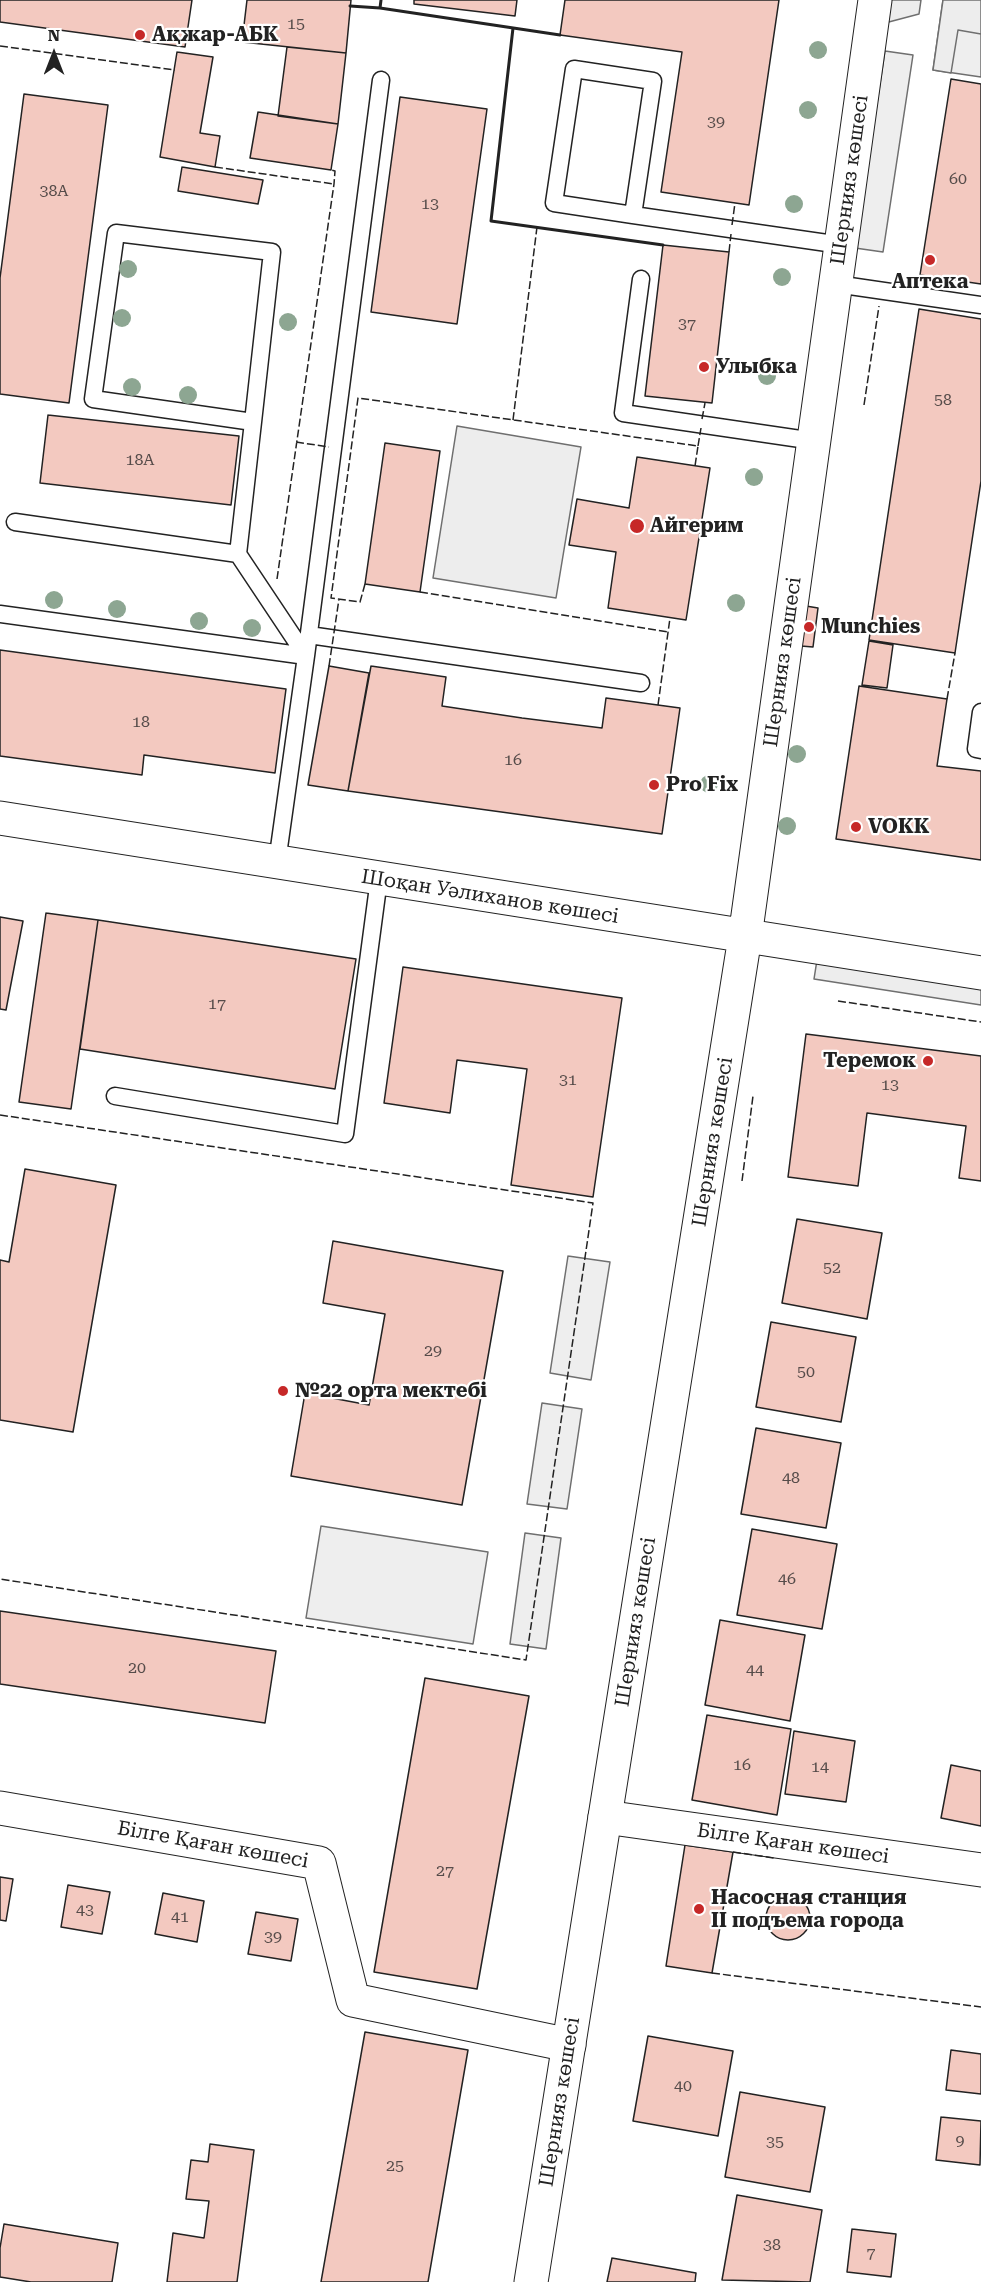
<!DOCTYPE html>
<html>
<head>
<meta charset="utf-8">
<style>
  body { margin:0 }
  #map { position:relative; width:981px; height:2282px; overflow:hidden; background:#fff; font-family:"Roboto Serif",serif }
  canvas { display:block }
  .north { position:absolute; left:24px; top:24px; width:60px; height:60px; -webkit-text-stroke:4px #fff; paint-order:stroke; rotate:0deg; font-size:16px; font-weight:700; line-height:24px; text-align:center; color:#222 }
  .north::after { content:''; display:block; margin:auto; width:21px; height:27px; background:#222; clip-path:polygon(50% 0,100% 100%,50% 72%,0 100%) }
</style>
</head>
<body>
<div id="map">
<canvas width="981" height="2282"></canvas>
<div class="north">N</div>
</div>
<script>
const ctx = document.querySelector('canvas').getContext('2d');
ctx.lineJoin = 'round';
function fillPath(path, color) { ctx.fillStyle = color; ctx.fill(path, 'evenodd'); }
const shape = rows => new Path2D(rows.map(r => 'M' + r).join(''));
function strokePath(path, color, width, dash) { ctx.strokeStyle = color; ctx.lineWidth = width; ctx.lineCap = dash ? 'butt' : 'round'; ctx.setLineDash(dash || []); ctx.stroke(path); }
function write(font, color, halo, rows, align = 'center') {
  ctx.font = font + ' "Roboto Serif",serif'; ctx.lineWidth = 4.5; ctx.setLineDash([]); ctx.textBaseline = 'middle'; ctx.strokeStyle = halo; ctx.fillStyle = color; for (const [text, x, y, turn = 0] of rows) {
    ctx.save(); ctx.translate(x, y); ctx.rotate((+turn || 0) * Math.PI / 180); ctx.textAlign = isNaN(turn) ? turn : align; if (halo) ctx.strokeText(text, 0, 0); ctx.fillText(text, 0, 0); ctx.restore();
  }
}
const green = shape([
  [943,0,981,0,981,77,933,70,943,0],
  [885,51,913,55,883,252,855,248,885,51],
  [568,1256,610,1262,591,1380,550,1373,568,1256],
  [542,1403,582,1409,567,1509,527,1504,542,1403],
  [321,1526,488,1552,473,1644,306,1618,321,1526],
  [525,1533,561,1538,546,1649,510,1644,525,1533]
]);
fillPath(green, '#eee');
strokePath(green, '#6f6f6f', 1.5);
const parking = shape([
  [888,0,921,0,919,14,885,23,888,0],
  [943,0,981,0,981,34,958,30,951,73,933,70,943,0],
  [457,426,581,447,556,598,433,578,457,426],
  [817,960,981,986,981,1005,814,979,817,960]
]);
fillPath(parking, '#ededed');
strokePath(parking, '#6f6f6f', 1.5);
const building = shape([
  [0,0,192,0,185,47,0,22,0,0],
  [247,0,351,0,346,53,242,42,247,0],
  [414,0,517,0,515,16,414,4,414,0],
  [565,0,779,0,749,205,661,192,682,52,560,35,565,0],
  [287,47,346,53,338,124,278,116,287,47],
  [177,52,213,57,200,133,220,136,215,167,160,157,177,52],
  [951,79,981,84,981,284,920,275,951,79],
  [24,94,108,105,69,403,0,394,0,278,24,94],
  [400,97,487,109,457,324,371,312,400,97],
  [258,112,338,124,331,170,250,158,258,112],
  [182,167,263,180,258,204,178,191,182,167],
  [663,245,729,252,712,403,645,396,663,245],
  [919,309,981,319,981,481,955,653,869,640,919,309],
  [48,415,239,436,231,505,40,483,48,415],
  [385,443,440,451,420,592,365,584,385,443],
  [637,457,710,468,686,620,608,608,616,552,569,545,577,499,629,508,637,457],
  [806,606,818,608,813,647,801,646,806,606],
  [869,641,893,645,887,688,862,685,869,641],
  [0,650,286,689,275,773,144,755,142,775,0,756,0,650],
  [329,666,369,673,348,791,308,785,329,666],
  [371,666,446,677,442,706,522,718,602,728,606,698,680,708,662,834,348,791,371,666],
  [859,686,947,699,937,766,981,771,981,860,836,839,859,686],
  [46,913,98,920,71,1109,19,1102,46,913],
  [0,917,23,921,6,1010,0,1009,0,917],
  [98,920,356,959,335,1089,80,1049,98,920],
  [403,967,622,998,593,1197,511,1185,527,1069,457,1060,450,1113,384,1103,403,967],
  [806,1034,981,1056,981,1181,959,1178,966,1126,867,1113,858,1186,788,1177,806,1034],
  [25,1169,116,1185,73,1432,0,1420,0,1260,9,1262,25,1169],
  [797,1219,882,1233,867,1319,782,1303,797,1219],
  [333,1241,503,1271,462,1505,291,1476,305,1393,369,1405,385,1314,323,1303,333,1241],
  [771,1322,856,1337,841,1422,756,1407,771,1322],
  [756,1428,841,1443,826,1528,741,1514,756,1428],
  [752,1529,837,1544,822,1629,737,1615,752,1529],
  [0,1611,276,1651,265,1723,0,1684,0,1611],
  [720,1620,805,1635,790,1721,705,1705,720,1620],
  [425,1678,529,1696,477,1989,374,1972,425,1678],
  [707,1715,791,1729,777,1815,692,1800,707,1715],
  [794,1731,855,1741,846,1802,785,1794,794,1731],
  [951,1765,981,1771,981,1826,941,1818,951,1765],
  [685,1845,733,1852,712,1973,666,1966,685,1845],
  [0,1877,13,1879,6,1921,0,1920,0,1877],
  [68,1885,110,1892,102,1934,61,1927,68,1885],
  [163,1893,204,1901,197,1942,155,1934,163,1893],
  '766 1918a22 22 0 1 1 44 0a22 22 0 1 1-44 0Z',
  [256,1912,298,1919,291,1961,248,1954,256,1912],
  [365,2032,468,2050,428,2282,321,2282,365,2032],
  [648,2036,733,2051,718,2136,633,2121,648,2036],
  [951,2050,981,2054,981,2094,946,2090,951,2050],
  [740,2092,825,2107,810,2192,725,2177,740,2092],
  [941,2117,981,2121,980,2165,936,2160,941,2117],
  [210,2144,254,2150,237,2282,167,2282,173,2233,204,2238,209,2201,186,2199,191,2160,208,2162,210,2144],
  [737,2195,822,2210,810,2282,722,2280,737,2195],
  [4,2224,118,2243,112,2282,31,2282,0,2277,0,2248,4,2224],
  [852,2229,896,2234,891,2277,847,2272,852,2229],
  [612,2258,696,2273,695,2282,607,2282,612,2258]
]);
fillPath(building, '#f3c9c0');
strokePath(building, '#222', 1.5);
const service = shape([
  [574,69,653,81,633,215,554,203,574,69],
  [633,215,841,245],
  [641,279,623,413,814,441],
  [836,284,981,305],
  [253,422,272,252,116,233,93,399,253,422,238,554,306,656],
  [15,522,238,554],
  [0,614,306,656,277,862],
  [309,635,641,683],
  [306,656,381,80],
  [981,712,976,749,981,750],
  [115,1096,345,1134,379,879]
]);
const minor = shape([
  [0,1808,319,1863,353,2000,569,2045],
  [605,1817,981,1870]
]);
const tertiary = shape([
  [0,818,981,973],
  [531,2282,745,937,875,0]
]);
strokePath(service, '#222', 19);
strokePath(minor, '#222', 35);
strokePath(tertiary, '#222', 35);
strokePath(service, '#fff', 16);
strokePath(minor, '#fff', 33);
strokePath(tertiary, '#fff', 33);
strokePath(shape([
  [0,46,175,70],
  [215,167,334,184],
  [732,225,735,203],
  [729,252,731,234],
  [864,405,879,306],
  [702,419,705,403],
  [513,420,537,227],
  [296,442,329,447],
  [698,446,701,428],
  [277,579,334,184,335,171,331,170],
  [365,584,360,602,331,598,358,398,698,446,695,466],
  [420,592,668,632],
  [329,666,339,599],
  [947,699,955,653],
  [658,705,670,618],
  [838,1001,981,1022],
  [0,1115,593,1203,526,1660,0,1579],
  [742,1181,753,1096],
  [733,1852,774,1858],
  [712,1973,981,2007]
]), '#222', 1.5, [8, 3]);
strokePath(shape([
  [381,0,380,8,560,35],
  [350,6,380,8],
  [513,28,491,221,663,245]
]), '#222', 3);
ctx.fillStyle = '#8da692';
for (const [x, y] of [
  [818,50],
  [808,110],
  [794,204],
  [128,269],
  [782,277],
  [122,318],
  [288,322],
  [767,376],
  [132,387],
  [188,395],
  [754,477],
  [54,600],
  [736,603],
  [117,609],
  [199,621],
  [252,628],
  [797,754],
  [709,784],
  [787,826]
]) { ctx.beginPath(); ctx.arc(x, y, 9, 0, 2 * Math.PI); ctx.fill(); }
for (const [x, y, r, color] of [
  [140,35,6,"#c62828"],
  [930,260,6,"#c62828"],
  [704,367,6,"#c62828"],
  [637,526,8,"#c62828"],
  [809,627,6,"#c62828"],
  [654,785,6,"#c62828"],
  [856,827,6,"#c62828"],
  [928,1061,6,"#c62828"],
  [283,1391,6,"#c62828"],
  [699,1909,6,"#c62828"]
]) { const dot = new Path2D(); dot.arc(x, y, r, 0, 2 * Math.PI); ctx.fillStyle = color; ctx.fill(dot); strokePath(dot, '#fff', 2); }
write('16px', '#564c4a', null, [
  ["15",296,24],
  ["39",716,122],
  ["60",958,179],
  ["38А",54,191],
  ["13",430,204],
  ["37",687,324],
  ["58",943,400],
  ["18А",140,460],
  ["18",141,722],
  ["16",513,760],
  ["17",217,1004],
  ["31",568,1080],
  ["13",890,1085],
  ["52",832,1268],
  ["29",433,1351],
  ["50",806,1372],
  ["48",791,1478],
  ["46",787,1579],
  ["20",137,1668],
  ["44",755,1670],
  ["16",742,1765],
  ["14",820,1767],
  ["27",445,1871],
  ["43",85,1910],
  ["41",180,1917],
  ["39",273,1937],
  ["40",683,2086],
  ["9",960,2141],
  ["35",775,2142],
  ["25",395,2166],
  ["38",772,2245],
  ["7",871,2253]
]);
write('bold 20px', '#222', '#fff', [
  ["Ақжар-АБК",152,35],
  ["Аптека",930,282,"center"],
  ["Улыбка",716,367],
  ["Айгерим",650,526],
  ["Munchies",821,627],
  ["Pro Fix",666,785],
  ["VOKK",868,827],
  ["Теремок",916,1061,"right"],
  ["№22 орта мектебі",295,1391],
  ["Насосная станция",711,1898],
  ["II подъема города",711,1921]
], 'left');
write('20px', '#222', '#fff', [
  ["Шернияз көшесі",850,180,-82],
  ["Шернияз көшесі",783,662,-82],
  ["Шоқан Уәлиханов көшесі",490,897,9],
  ["Шернияз көшесі",713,1142,-81],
  ["Шернияз көшесі",636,1622,-81],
  ["Білге Қаған көшесі",793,1844,8],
  ["Білге Қаған көшесі",213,1845,10],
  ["Шернияз көшесі",560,2102,-81]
]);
</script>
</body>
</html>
